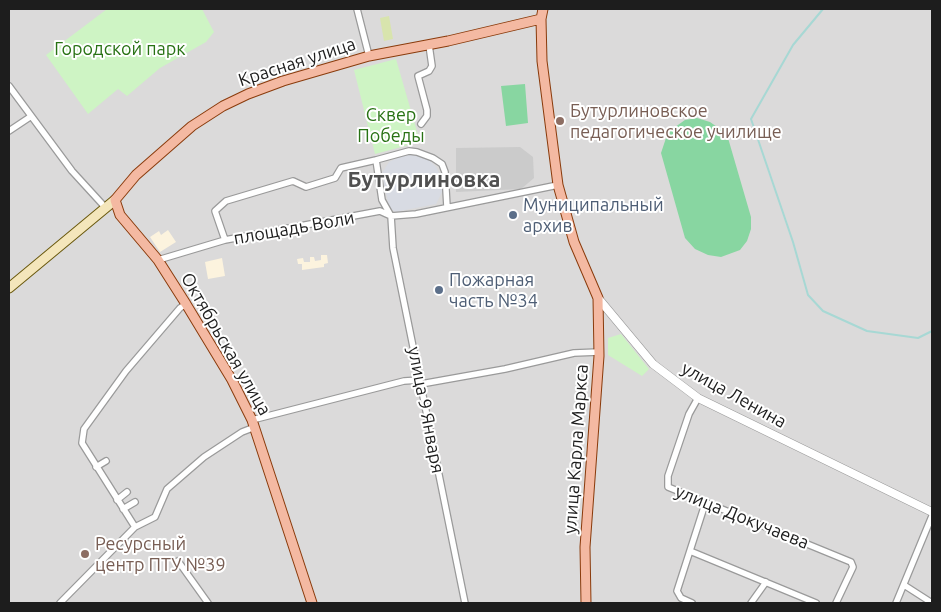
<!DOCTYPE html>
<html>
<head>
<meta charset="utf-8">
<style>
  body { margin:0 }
  #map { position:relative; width:941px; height:612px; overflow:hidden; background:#ede7e4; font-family:Ubuntu,sans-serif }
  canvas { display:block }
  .frame { position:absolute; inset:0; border:10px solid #1d1d1d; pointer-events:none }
</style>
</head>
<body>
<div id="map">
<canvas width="941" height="612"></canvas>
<div class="frame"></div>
</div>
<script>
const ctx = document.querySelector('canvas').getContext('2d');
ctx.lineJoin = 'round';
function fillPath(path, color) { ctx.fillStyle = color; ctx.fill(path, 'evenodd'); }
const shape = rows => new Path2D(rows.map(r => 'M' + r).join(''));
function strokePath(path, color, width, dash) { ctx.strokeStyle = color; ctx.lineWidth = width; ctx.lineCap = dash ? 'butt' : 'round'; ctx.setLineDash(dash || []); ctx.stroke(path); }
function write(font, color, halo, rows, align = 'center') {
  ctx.font = font + ' Ubuntu,sans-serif'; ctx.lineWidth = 4; ctx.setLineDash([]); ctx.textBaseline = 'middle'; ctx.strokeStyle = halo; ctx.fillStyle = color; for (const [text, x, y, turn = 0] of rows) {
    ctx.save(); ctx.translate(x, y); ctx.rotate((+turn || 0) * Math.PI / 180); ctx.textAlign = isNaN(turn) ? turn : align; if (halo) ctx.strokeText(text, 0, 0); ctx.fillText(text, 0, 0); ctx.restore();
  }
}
fillPath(shape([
  [9,9,932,9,932,603,9,603]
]), '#dbdada');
fillPath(shape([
  [168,230,176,242,160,252,150,237,159,231,161,235],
  [321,255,327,255,328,263,324,264,324,267,302,270,302,264,298,264,297,259,303,258,304,262,310,262,310,257,314,257,315,261,321,260],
  [222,258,225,276,208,279,205,262]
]), '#fcf3de');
fillPath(shape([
  [520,147,533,157,534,178,521,189,456,192,456,148]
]), '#cbcbcb');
fillPath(shape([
  [389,16,393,39,384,41,380,18]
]), '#d8e4ad');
fillPath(shape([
  [107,9,202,9,214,32,206,42,160,68,127,96,118,89,88,114,46,55],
  [396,59,420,142,375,154,354,70],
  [621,334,649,369,642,376,608,355,608,338]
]), '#cef4c4');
fillPath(shape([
  [525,84,528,123,506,126,501,86],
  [697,118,710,122,720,129,728,138,751,217,751,229,747,241,740,250,721,257,708,255,695,249,685,238,661,153,668,132,685,120]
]), '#88d6a1');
fillPath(shape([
  [414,154,427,158,436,167,442,179,442,192,436,204,395,212,389,207,382,173,389,162,401,156]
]), '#d8dbe3');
strokePath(shape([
  [823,9,793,45,751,119,793,242,808,295,823,311,867,331,918,338,932,331]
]), '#a7d8d4', 2);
const minor = shape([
  [357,9,369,56],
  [9,86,72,171,104,206],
  [421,124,427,116,427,110,418,76,429,71,432,66,429,45],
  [9,131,30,117],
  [447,207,445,172,442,164,433,158,417,152,409,151,376,160,382,200,391,216,393,248,465,603],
  [225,240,215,211,226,201,293,181,306,187,335,178,341,168,376,160],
  [158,260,225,240,380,211,391,216,416,214,558,185],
  [421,384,505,369,574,353,599,352],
  [698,398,689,414,668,476,668,487,851,562,853,567,836,603],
  [252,420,404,381,420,380],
  [96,467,106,461],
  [117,500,127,492],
  [123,509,135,502],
  [135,527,82,443,84,429,126,371,180,308,186,304],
  [690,551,816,603],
  [178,561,208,603],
  [904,585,932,603],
  [60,603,135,527,155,517,167,489,204,457,242,432,255,427],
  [692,603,681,598,677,591,705,504],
  [751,603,766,582],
  [896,603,932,516]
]);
const tertiary = shape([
  [598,298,653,364,698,398,932,512]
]);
const secondary = shape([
  [9,288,115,200]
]);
const primary = shape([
  [543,9,541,19,542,61,558,185,574,242,598,298,599,356,585,547,586,603],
  [312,603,252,420,232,380,186,304,158,260,120,215,115,200,136,175,192,126,223,106,248,94,283,81,369,56,448,41,541,19]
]);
strokePath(minor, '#9a9a9a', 8);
strokePath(tertiary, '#9a9a9a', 9);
strokePath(secondary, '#6a590e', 11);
strokePath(primary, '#8a3b0c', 11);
strokePath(minor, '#fff', 5.5);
strokePath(tertiary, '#fff', 8);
strokePath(secondary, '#f4e6bb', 9);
strokePath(primary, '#f4b9a2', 9);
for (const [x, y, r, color] of [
  [560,121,5,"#8d6e63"],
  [513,215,5,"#5c6f8a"],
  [439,290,5,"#5c6f8a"],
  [85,554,5,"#8d6e63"]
]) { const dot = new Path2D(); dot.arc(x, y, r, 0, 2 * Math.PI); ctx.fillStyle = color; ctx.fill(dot); strokePath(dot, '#fff', 2); }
write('18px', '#287214', '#fff', [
  ["Городской парк",120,49],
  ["Сквер",391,115],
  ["Победы",391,136]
]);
write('18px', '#1d1d1d', '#fff', [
  ["Красная улица",297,62,-18],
  ["площадь Воли",294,228,-10],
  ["Октябрьская улица",226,344,60],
  ["улица Ленина",734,395,29],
  ["улица 9 Января",426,410,79],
  ["улица Карла Маркса",576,449,-86],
  ["улица Докучаева",742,517,22]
]);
write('18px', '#785e54', '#fff', [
  ["Бутурлиновское",570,111],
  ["педагогическое училище",570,132],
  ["Ресурсный",95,544],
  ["центр ПТУ №39",95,565]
], 'left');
write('18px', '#4e5e75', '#fff', [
  ["Муниципальный",523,205],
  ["архив",523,226],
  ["Пожарная",449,280],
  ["часть №34",449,301]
], 'left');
write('bold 22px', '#505050', '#fff', [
  ["Бутурлиновка",424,180]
]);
</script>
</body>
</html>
